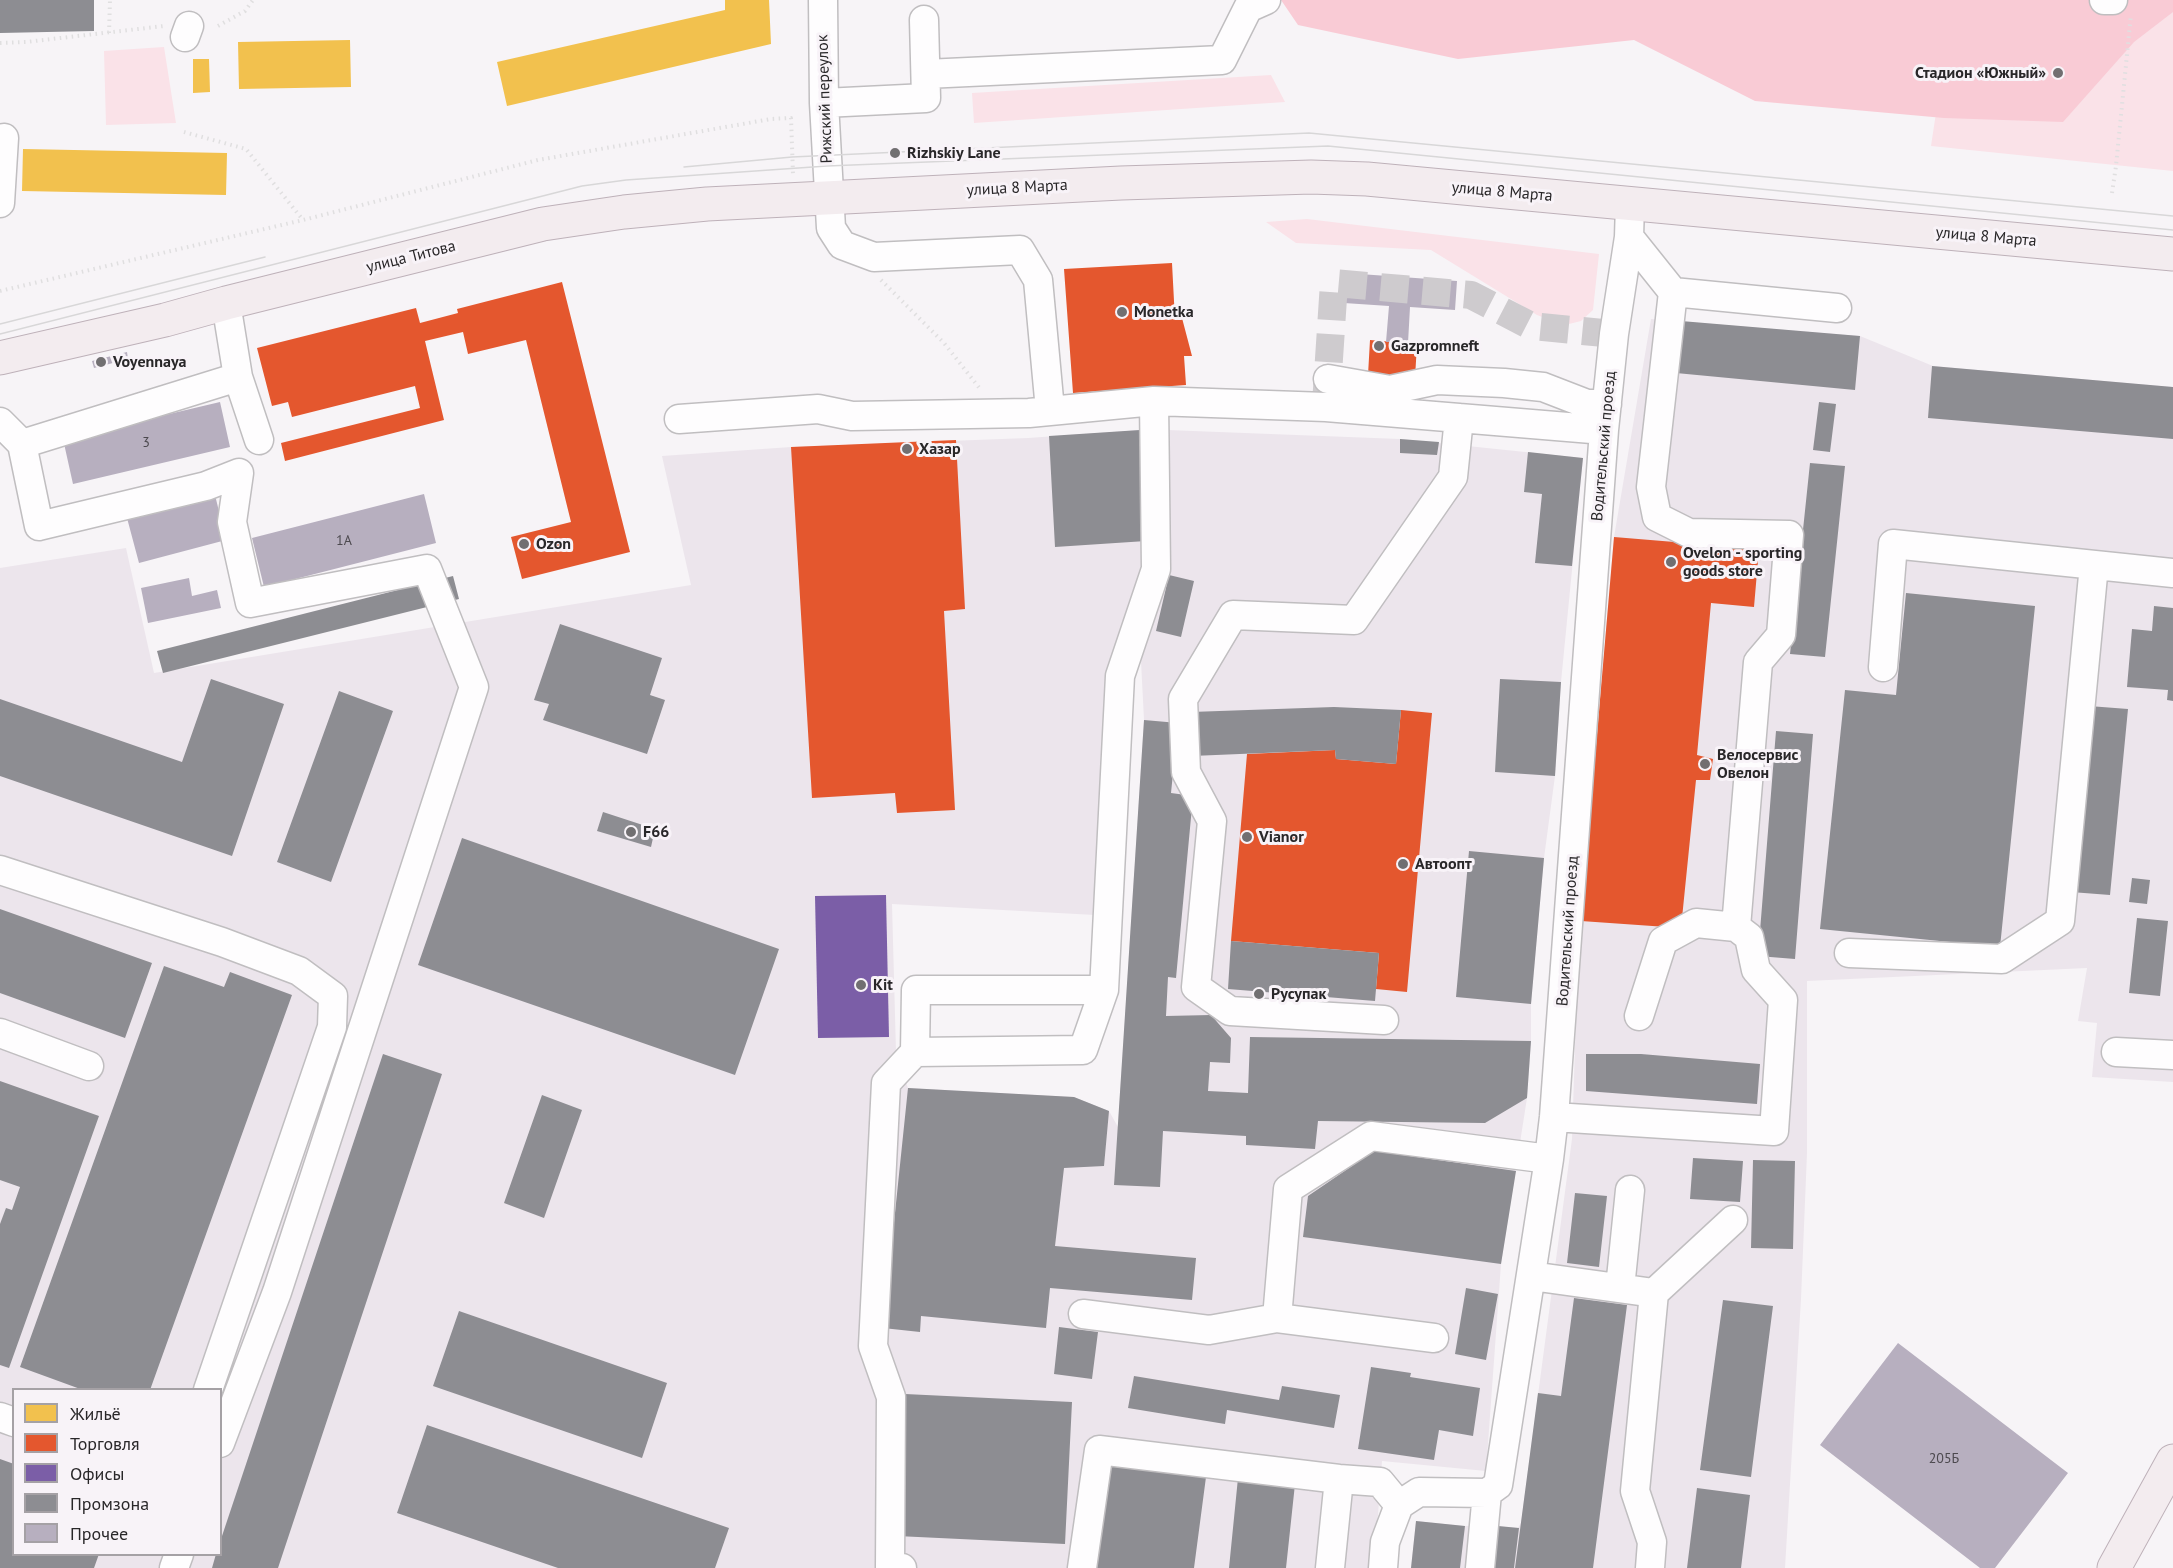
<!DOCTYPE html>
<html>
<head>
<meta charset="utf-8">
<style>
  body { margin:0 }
  #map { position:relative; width:2173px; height:1568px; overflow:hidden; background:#f7f4f7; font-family:"PT Sans",sans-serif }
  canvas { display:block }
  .legend { position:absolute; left:12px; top:1388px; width:210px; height:168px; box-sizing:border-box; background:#f8f3f8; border:2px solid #a5a1a5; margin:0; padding:8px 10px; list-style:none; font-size:18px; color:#292729 }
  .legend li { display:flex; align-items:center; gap:12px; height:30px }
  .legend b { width:30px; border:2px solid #a5a1a5 }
</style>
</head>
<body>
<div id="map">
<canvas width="2173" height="1568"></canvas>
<ul class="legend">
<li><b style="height:16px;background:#f2c14e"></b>Жильё</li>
<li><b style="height:16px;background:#e4572e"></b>Торговля</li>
<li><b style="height:16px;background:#7b5ea7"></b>Офисы</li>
<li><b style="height:16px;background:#8d8d92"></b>Промзона</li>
<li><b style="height:16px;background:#b7afbf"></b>Прочее</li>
</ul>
</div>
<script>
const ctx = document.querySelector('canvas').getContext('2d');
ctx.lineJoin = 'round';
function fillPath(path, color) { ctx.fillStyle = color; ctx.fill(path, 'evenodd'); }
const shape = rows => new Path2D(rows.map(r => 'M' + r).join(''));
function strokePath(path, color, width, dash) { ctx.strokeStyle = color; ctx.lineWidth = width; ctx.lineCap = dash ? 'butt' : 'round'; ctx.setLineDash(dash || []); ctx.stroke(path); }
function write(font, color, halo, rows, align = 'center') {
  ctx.font = font + ' "PT Sans",sans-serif'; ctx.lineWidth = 6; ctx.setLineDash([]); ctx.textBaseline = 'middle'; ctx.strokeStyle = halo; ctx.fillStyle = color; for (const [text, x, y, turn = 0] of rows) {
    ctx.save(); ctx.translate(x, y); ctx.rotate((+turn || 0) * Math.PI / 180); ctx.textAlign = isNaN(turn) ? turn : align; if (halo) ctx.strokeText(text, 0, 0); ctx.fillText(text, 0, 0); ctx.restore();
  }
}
fillPath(shape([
  [1651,319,1860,336,1933,366,2173,387,2173,1082,2092,1077,2097,1023,2078,1021,2087,968,1807,981,1807,1153,1801,1299,1785,1568,1411,1568,1416,1521,1465,1526,1484,1525,1518,1528,1521,1523,1572,1139,1578,954,1614,537],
  [1140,430,1146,541,1095,915,892,904,896,1052,908,1088,1074,1097,1109,1111,1118,1127,1144,720,1141,661,1169,575,1167,430,1400,439,1583,458,1561,682,1555,776,1544,858,1531,1004,1531,1041,1527,1098,1501,1264,1486,1471,1382,1461,1374,1568,0,1568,0,568,126,548,154,673,691,585,662,456,791,447,1028,438],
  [14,1390,220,1390,220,1554,14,1554]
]), '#ece5ec');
fillPath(shape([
  [1953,0,2173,0,2173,171,1931,146],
  [164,47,176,123,106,125,104,51],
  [1271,75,1285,102,974,123,972,93],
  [1307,219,1599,254,1593,310,1581,321,1569,324,1553,321,1537,315,1431,250,1296,243,1266,222]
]), '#fae2e8');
fillPath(shape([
  [1281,0,2173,0,2173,12,2134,42,2063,122,1944,118,1755,101,1634,40,1458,59,1298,25]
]), '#f9cbd5');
fillPath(shape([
  [725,0,769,0,771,44,507,106,497,62,725,10],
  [350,40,351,87,239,89,238,42],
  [193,59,209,59,210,92,193,93],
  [23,149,227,153,226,195,22,191]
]), '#f2c14e');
fillPath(shape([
  [1172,263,1175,320,1182,318,1192,356,1184,356,1186,385,1073,393,1064,269],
  [562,282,630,552,522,579,511,537,571,522,526,340,468,354,463,332,425,341,444,420,285,461,281,443,420,408,415,386,292,417,288,402,272,406,257,348,416,308,420,323,458,313,457,309],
  [1370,340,1417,344,1415,378,1368,375],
  [956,440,965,609,944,611,955,810,897,813,895,793,812,798,791,447],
  [1614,537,1759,549,1754,607,1711,603,1697,755,1713,759,1710,780,1696,780,1681,928,1581,921],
  [1401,710,1432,713,1407,992,1376,989,1379,953,1231,941,1247,754,1335,750,1336,759,1396,764]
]), '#e4572e');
fillPath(shape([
  [886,895,889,1037,818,1038,815,896]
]), '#7b5ea7');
fillPath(shape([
  [0,0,94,0,94,31,0,33],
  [1681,321,1860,336,1855,390,1676,373],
  [1932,366,2173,387,2173,439,1928,418],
  [1819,402,1836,404,1830,452,1813,450],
  [1140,430,1146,541,1055,547,1049,436],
  [1400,439,1439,442,1437,455,1400,453],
  [1528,452,1583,458,1572,566,1535,563,1542,494,1524,492],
  [1810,463,1845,466,1825,657,1790,654],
  [1169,575,1194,581,1181,637,1156,631],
  [453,576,459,599,163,673,157,651],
  [1906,593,2035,606,2000,947,1820,929,1845,690,1896,695],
  [2154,606,2173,608,2173,701,2167,700,2168,690,2127,687,2132,629,2152,631],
  [560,624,662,658,650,695,665,700,647,754,543,720,549,704,534,700],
  [211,679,284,704,232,856,0,776,0,699,182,762],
  [1500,679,1561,682,1555,776,1495,772],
  [339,691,393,711,331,882,277,862],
  [2089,706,2128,709,2110,895,2071,892],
  [1334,707,1401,710,1396,764,1336,759,1335,750,1192,756,1191,712],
  [1144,720,1178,723,1171,793,1193,796,1176,978,1168,977,1166,1016,1211,1015,1231,1038,1230,1063,1210,1062,1208,1091,1248,1093,1250,1037,1531,1041,1527,1098,1485,1123,1318,1121,1315,1149,1246,1145,1246,1136,1163,1131,1160,1187,1114,1185],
  [1776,731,1813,734,1795,959,1758,956],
  [603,812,655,829,651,847,597,831],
  [462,838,779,949,735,1075,418,965],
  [1469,851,1544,858,1531,1004,1456,997],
  [2132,878,2150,880,2147,904,2129,902],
  [0,909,152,963,125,1038,0,993],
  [2137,918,2168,921,2160,996,2129,993],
  [1231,941,1379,953,1375,1001,1228,989],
  [164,966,224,987,230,972,292,995,150,1390,83,1390,20,1367],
  [383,1054,442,1074,278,1568,212,1568,216,1554,220,1554,220,1542],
  [1586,1054,1641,1054,1760,1064,1757,1104,1586,1091],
  [0,1081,99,1116,9,1368,0,1365,0,1224,6,1208,12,1210,20,1187,0,1180],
  [908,1088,1074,1097,1109,1111,1104,1166,1064,1168,1055,1246,1196,1258,1192,1300,1050,1288,1046,1328,921,1316,920,1332,883,1328],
  [542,1095,582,1110,544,1218,504,1203],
  [1374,1151,1516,1171,1501,1264,1303,1237,1308,1196],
  [1693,1158,1743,1161,1740,1202,1690,1199],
  [1753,1160,1795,1161,1793,1249,1751,1248],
  [1575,1193,1607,1196,1599,1267,1567,1263],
  [1466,1288,1498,1294,1486,1360,1455,1354],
  [1574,1298,1627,1305,1593,1568,1515,1568,1538,1393,1561,1396],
  [1723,1300,1773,1306,1751,1477,1700,1470],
  [459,1311,667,1383,642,1458,433,1386],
  [1059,1327,1098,1332,1092,1379,1054,1374],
  [1371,1367,1411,1373,1410,1377,1480,1388,1473,1436,1439,1430,1434,1460,1358,1449],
  [1134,1376,1279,1400,1282,1386,1340,1395,1334,1428,1227,1410,1225,1424,1128,1408],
  [905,1394,1072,1402,1065,1544,897,1536],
  [427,1425,729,1528,715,1568,558,1568,397,1513],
  [0,1459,14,1464,14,1554,99,1554,94,1568,0,1568],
  [1110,1464,1206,1477,1194,1568,1097,1568],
  [1238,1478,1295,1484,1286,1568,1229,1568],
  [1697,1488,1750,1495,1741,1568,1687,1568],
  [1416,1521,1465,1526,1460,1568,1411,1568],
  [1498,1526,1519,1528,1514,1568,1493,1568]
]), '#8d8d92');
fillPath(shape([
  [1346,273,1457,281,1455,310,1410,307,1408,343,1386,342,1389,306,1344,303],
  [127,352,128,359,94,368,92,361],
  [220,402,230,447,73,484,63,439],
  [424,494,436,543,264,587,252,538],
  [215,495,226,540,139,563,127,518],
  [189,578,192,596,217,590,221,608,148,623,141,588],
  [1898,1343,2068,1473,1995,1568,1980,1568,1820,1445]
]), '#b7afbf');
strokePath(shape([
  [1326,404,1334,283,1471,295,1531,326,1614,334]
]), '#cecbce', 28, [28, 14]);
const minor = shape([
  [823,0,824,103,831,228,842,245,874,257,1020,250,1038,280,1050,410],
  [2104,0,2113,0],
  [185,37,189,26],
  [926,74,1222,60,1248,8,1266,0],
  [824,103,926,98,924,20],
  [0,203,4,138],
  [1629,237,1673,292,1837,308],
  [238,377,259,440],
  [1328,379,1390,390,1437,380,1504,383,1543,387,1587,404,1607,404],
  [679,419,818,409,852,416,1029,413,1154,401,1326,407,1604,430],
  [0,422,22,444,39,526,206,486,239,473,232,522,250,603,427,569,474,687,277,1292,220,1443],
  [22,444,238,377,226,303],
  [1883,667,1893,544,2173,573],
  [0,870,222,942,299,971,333,996,332,1027,208,1390],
  [1849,953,2002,959,2060,921,2094,565],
  [1639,1016,1663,941,1696,923,1736,927],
  [1384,1020,1230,1011,1196,987,1212,821,1186,772,1183,699,1233,615,1354,620,1453,477,1459,418],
  [0,1033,89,1066],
  [915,1052,1083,1050,1104,990],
  [2116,1052,2173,1055],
  [1554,1117,1774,1131,1783,1000,1756,970,1749,937,1736,927,1758,662,1781,635,1789,535,1689,533,1657,517,1651,487,1673,292],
  [1531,1276,1654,1293,1733,1220],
  [1620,1288,1630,1190],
  [1083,1314,1209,1330,1277,1318],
  [1434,1338,1277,1318,1288,1189,1371,1136,1549,1159],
  [0,1417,14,1422],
  [174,1568,179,1554],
  [902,1568,890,1567,891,1397,873,1346,886,1083,915,1052,916,990,1104,990,1120,676,1156,569,1154,401],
  [1082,1568,1099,1450,1339,1479,1380,1482,1399,1505],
  [1330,1568,1339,1479],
  [1383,1568,1385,1542,1399,1505,1419,1492,1487,1493,1498,1485,1549,1159,1554,1117,1604,430,1614,334,1629,237,1630,204],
  [1480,1568,1487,1493],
  [1650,1568,1652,1542,1635,1491,1654,1293]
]);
const major = shape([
  [0,358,165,320,226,303,543,224,624,212,707,204,1121,183,1311,177,1367,179,2173,254],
  [2114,1568,2173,1461]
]);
strokePath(minor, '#c0bec0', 31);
strokePath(major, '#beb1b9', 35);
strokePath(shape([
  [218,26,245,11,253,0],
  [109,33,110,0],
  [0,43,26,42,164,26],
  [184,132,246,149,303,220],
  [2112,193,2116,166,2131,14],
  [881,280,944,343,981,390],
  [0,291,303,220,538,160,771,119,791,118,793,174]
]), '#e0dfe0', 4, [1.5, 4.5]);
strokePath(minor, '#fefdfe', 28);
strokePath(major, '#f3ecef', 33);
strokePath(shape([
  [684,167,792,157,1309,133,2173,216],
  [0,324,265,257],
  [0,334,582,186,626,180,827,166,1328,146,2173,230]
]), '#d8d7d8', 1.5);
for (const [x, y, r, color] of [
  [2058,73,6,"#716f71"],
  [895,153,6,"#716f71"],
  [1122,312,6,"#716f71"],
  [1379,346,6,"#716f71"],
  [101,362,6,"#716f71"],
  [907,449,6,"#716f71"],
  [524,544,6,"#716f71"],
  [1671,562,6,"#716f71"],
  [1705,764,6,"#716f71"],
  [631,832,6,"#716f71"],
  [1247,837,6,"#716f71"],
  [1403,864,6,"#716f71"],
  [861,985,6,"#716f71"],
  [1259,994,6,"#716f71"]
]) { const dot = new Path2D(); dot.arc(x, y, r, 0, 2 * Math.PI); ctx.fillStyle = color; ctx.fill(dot); strokePath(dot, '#f8f3f8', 2); }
write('14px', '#4c494e', null, [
  ["3",146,443],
  ["1А",344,541],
  ["205Б",1944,1459]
]);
write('bold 16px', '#292729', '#f8f3f8', [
  ["Стадион «Южный»",2046,73,"right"],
  ["Rizhskiy Lane",907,153],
  ["Monetka",1134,312],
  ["Gazpromneft",1391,346],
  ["Voyennaya",113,362],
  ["Хазар",919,449],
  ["Ozon",536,544],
  ["Ovelon - sporting",1683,553],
  ["goods store",1683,571],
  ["Велосервис",1717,755],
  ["Овелон",1717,773],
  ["F66",643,832],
  ["Vianor",1259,837],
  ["Автоопт",1415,864],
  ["Kit",873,985],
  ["Русупак",1271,994]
], 'left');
write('16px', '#292729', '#f8f3f8', [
  ["Рижский переулок",825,99,-92],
  ["улица 8 Марта",1017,188,-3],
  ["улица 8 Марта",1502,192,5],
  ["улица 8 Марта",1986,237,5],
  ["улица Титова",411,257,-14],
  ["Водительский проезд",1604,446,-85],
  ["Водительский проезд",1568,931,-86]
]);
</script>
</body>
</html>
